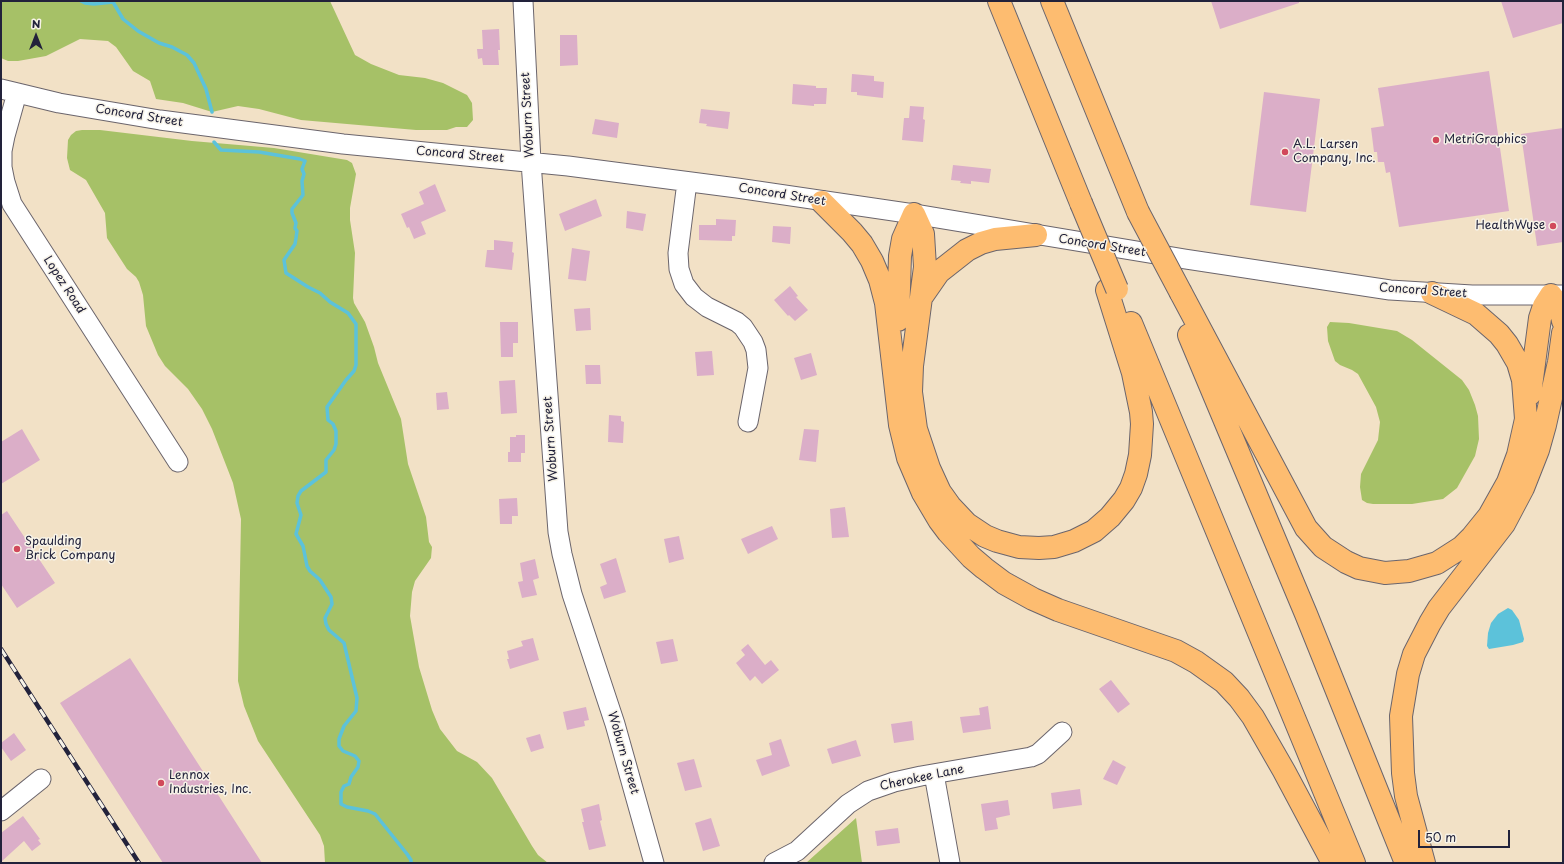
<!DOCTYPE html>
<html>
<head>
<meta charset="utf-8">
<style>
  body { margin:0 }
  #map { position:relative; width:1564px; height:864px; overflow:hidden; background:#f2e1c6; font-family:"Playpen Sans",sans-serif }
  canvas { display:block }
  .frame { position:absolute; inset:0; border:2px solid #22223b; pointer-events:none }
  .north { position:absolute; left:16px; top:16px; width:40px; height:40px; -webkit-text-stroke:3px #f7f3e8; paint-order:stroke; rotate:0deg; font-size:11px; font-weight:700; line-height:16px; text-align:center; color:#22223b }
  .north::after { content:''; display:block; margin:auto; width:14px; height:18px; background:#22223b; clip-path:polygon(50% 0,100% 100%,50% 72%,0 100%) }
  .scale { position:absolute; left:1418px; top:830px; width:92px; height:18px; box-sizing:border-box; border:2px solid #22223b; border-top:0; padding-left:5px; font-size:12px; line-height:14px; white-space:nowrap; color:#22223b; -webkit-text-stroke:3px #f7f3e8; paint-order:stroke }
</style>
</head>
<body>
<div id="map">
<canvas width="1564" height="864"></canvas>
<div class="frame"></div>
<div class="north">N</div>
<div class="scale">50 m</div>
</div>
<script>
const ctx = document.querySelector('canvas').getContext('2d');
ctx.lineJoin = 'round';
function fillPath(path, color) { ctx.fillStyle = color; ctx.fill(path, 'evenodd'); }
const shape = rows => new Path2D(rows.map(r => 'M' + r).join(''));
function strokePath(path, color, width, dash) { ctx.strokeStyle = color; ctx.lineWidth = width; ctx.lineCap = dash ? 'butt' : 'round'; ctx.setLineDash(dash || []); ctx.stroke(path); }
function write(font, color, halo, rows, align = 'center') {
  ctx.font = font + ' "Playpen Sans",sans-serif'; ctx.lineWidth = 3; ctx.setLineDash([]); ctx.textBaseline = 'middle'; ctx.strokeStyle = halo; ctx.fillStyle = color; for (const [text, x, y, turn = 0] of rows) {
    ctx.save(); ctx.translate(x, y); ctx.rotate((+turn || 0) * Math.PI / 180); ctx.textAlign = isNaN(turn) ? turn : align; if (halo) ctx.strokeText(text, 0, 0); ctx.fillText(text, 0, 0); ctx.restore();
  }
}
fillPath(shape([
  [1,1,330,1,355,55,371,64,399,75,425,78,443,83,467,95,472,103,473,120,467,127,456,127,447,130,416,130,301,120,259,109,238,106,212,112,183,103,156,99,150,81,133,71,116,47,108,41,80,39,46,56,18,61,8,61,1,58],
  [82,130,100,130,192,141,274,148,347,160,352,163,356,174,350,208,350,220,355,253,353,298,354,303,365,322,374,347,378,363,401,419,408,464,426,517,429,542,432,547,431,558,415,581,412,592,410,616,419,667,432,710,440,729,457,751,477,762,492,778,532,846,538,855,548,863,325,863,324,846,320,835,258,741,244,706,238,681,241,519,233,483,212,429,202,409,188,389,165,366,158,355,146,326,143,295,139,282,136,277,127,269,107,238,105,213,86,180,70,170,67,158,68,140,71,135,76,131],
  [1330,322,1349,323,1397,331,1412,340,1462,380,1469,390,1475,405,1478,416,1479,439,1475,456,1457,488,1443,499,1412,504,1373,504,1367,503,1362,500,1360,487,1361,474,1378,440,1380,422,1376,407,1358,374,1352,370,1340,365,1335,361,1328,341,1327,327],
  [856,818,862,863,806,863]
]), '#a6c167');
fillPath(shape([
  [1508,608,1512,610,1519,620,1524,639,1523,642,1513,645,1489,649,1487,646,1488,633,1491,623,1498,614]
]), '#5cc2da');
strokePath(shape([
  [81,1,85,3,94,4,113,2,123,19,138,31,159,43,172,47,187,55,194,63,206,89,212,112],
  [214,142,221,150,259,152,300,159,305,161,302,169,304,174,302,181,303,195,292,209,292,213,296,223,295,228,297,231,296,238,295,244,284,260,286,273,308,287,320,293,330,302,348,313,356,324,356,365,354,371,346,380,327,407,328,420,333,424,336,431,336,444,334,450,326,460,326,472,301,491,298,496,297,503,301,515,296,534,303,546,307,566,310,571,320,580,331,597,332,604,325,618,326,624,329,630,344,643,357,698,356,711,344,726,339,739,339,746,343,751,355,756,359,761,358,767,351,777,349,784,344,786,341,792,341,804,347,807,368,811,375,814,407,854,411,860,411,863]
]), '#5cc2da', 3.5);
fillPath(shape([
  [1211,1,1299,1,1299,3,1220,29],
  [1501,1,1563,1,1563,23,1513,38],
  [499,29,500,50,498,50,499,65,483,65,482,58,478,59,477,49,483,49,482,30],
  [560,35,577,35,578,65,560,66],
  [1489,71,1509,211,1399,227,1390,172,1386,173,1384,162,1378,162,1377,152,1374,152,1371,128,1384,126,1378,88],
  [852,74,874,76,874,81,884,82,883,98,857,95,857,92,851,92],
  [793,84,816,86,816,88,827,88,826,104,814,104,814,106,792,104],
  [1264,92,1320,99,1306,212,1250,205],
  [910,106,924,107,923,119,925,120,923,142,902,140,904,118,909,118],
  [701,109,730,112,728,129,706,126,707,124,699,123],
  [595,119,619,123,617,138,592,134],
  [1563,128,1563,242,1537,246,1521,134],
  [953,165,991,169,989,183,971,181,971,184,960,183,961,181,951,180],
  [435,184,446,211,421,222,426,234,414,239,409,227,407,228,401,214,424,204,419,192],
  [596,199,602,216,565,231,559,214],
  [627,211,646,214,643,231,626,228],
  [716,219,736,220,735,236,732,236,732,241,699,240,699,225,716,225],
  [773,226,791,227,790,244,772,242],
  [494,240,513,242,512,252,514,253,512,270,485,267,487,250,494,250],
  [572,248,590,251,586,281,568,279],
  [790,286,798,296,796,297,808,310,795,321,789,315,788,316,774,300],
  [590,308,591,330,576,331,574,309],
  [500,322,518,322,518,343,513,343,513,357,501,357],
  [712,351,714,375,697,376,695,352],
  [811,353,817,375,801,380,794,358],
  [585,365,600,365,601,384,586,384],
  [515,380,517,413,501,414,499,381],
  [447,392,449,409,437,410,436,393],
  [609,415,621,416,621,421,624,422,623,443,608,442],
  [22,429,40,460,1,484,1,442],
  [804,429,819,430,816,462,799,460],
  [516,435,525,435,525,453,521,453,521,462,508,462,508,452,510,452,510,437,516,437],
  [517,498,518,516,512,516,512,524,500,524,499,499],
  [845,507,849,537,832,538,830,509],
  [7,511,55,583,17,608,1,584,1,515],
  [772,526,778,539,748,554,741,539],
  [679,536,684,559,669,563,664,539],
  [616,558,626,592,604,599,600,587,607,584,600,564],
  [535,559,539,578,533,580,537,595,522,598,518,582,523,581,520,563],
  [533,638,539,660,510,669,507,659,509,659,507,651,523,646,521,641],
  [673,639,678,661,661,664,656,642],
  [748,644,765,665,771,660,779,670,762,684,755,676,750,681,736,663,745,655,741,650],
  [130,658,262,863,163,863,60,703],
  [1111,680,1130,704,1118,713,1099,689],
  [988,706,991,729,963,733,960,717,980,715,979,708],
  [586,707,589,720,584,721,585,726,567,730,563,712],
  [912,721,914,740,894,743,891,724],
  [14,733,26,750,11,761,1,747,1,743],
  [540,734,544,748,531,752,526,738],
  [781,739,790,766,762,776,756,760,772,755,769,743],
  [856,740,861,756,832,764,827,749],
  [694,759,702,787,685,791,677,763],
  [1113,760,1126,767,1117,785,1103,779],
  [1080,789,1082,805,1053,809,1051,793],
  [1008,800,1010,815,996,818,998,829,985,831,981,804],
  [599,804,602,820,600,821,606,846,589,850,582,822,584,822,581,809],
  [23,816,40,839,38,840,41,844,32,851,24,841,1,862,1,833],
  [711,818,720,846,703,851,695,823],
  [898,828,900,843,877,846,875,831]
]), '#dbaec8');
const minor = shape([
  [523,1,531,162,558,532,562,554,572,594,615,724,654,863],
  [1,89,59,103,160,120,343,144,568,166,737,188,914,214,1185,259,1390,290,1472,295,1563,295],
  [17,93,5,136,2,151,2,167,5,182,12,204,178,462],
  [687,182,678,253,679,269,684,284,694,297,707,307,737,322,743,327,753,342,756,350,758,368,748,422],
  [934,774,950,863],
  [1,811,41,779],
  [774,863,797,851,848,804,868,791,894,782,921,776,1031,757,1038,754,1062,732]
]);
const highway = shape([
  [999,1,1081,203],
  [1052,1,1138,212],
  [822,202,852,232,862,244,872,261,880,280,886,303,900,425,908,458,923,493,939,520,948,532,971,557,984,568,1004,583,1033,599,1058,610,1176,651,1196,662,1224,682,1239,698,1253,717,1284,771,1333,863],
  [914,214,923,234,925,267,912,366,911,392,916,429,929,468,940,492,950,506,967,524,985,536,997,541,1019,547,1039,548,1054,547,1074,541,1094,531,1110,517,1124,500,1131,488,1136,474,1140,455,1142,424,1141,412,1133,373,1107,290],
  [1181,293,1306,528,1323,547,1346,562,1359,568,1385,573,1409,571,1437,563,1462,547,1472,537,1489,516,1508,482,1518,455,1526,419,1523,380,1518,363,1507,344,1499,334,1476,314,1432,293],
  [923,295,939,272,967,250,981,243,995,239,1036,235],
  [898,320,900,256,903,239,914,214],
  [1131,323,1354,863],
  [1189,335,1306,614,1406,863],
  [1530,394,1540,318,1544,306,1551,295,1560,307,1563,321],
  [1424,863,1406,796,1403,773,1401,716,1408,674,1414,654,1430,623,1439,608,1504,524,1523,488,1538,450,1545,425,1559,362,1563,333]
]);
strokePath(minor, '#6b656c', 21);
strokePath(highway, '#6b656c', 24);
strokePath(minor, '#fff', 19);
strokePath(highway, '#fdbc70', 22);
const rail = shape([
  [1,649,139,863]
]);
strokePath(rail, '#22223b', 4.5);
strokePath(rail, '#f7f3e8', 3, [9]);
const highwayBridge = shape([
  [1081,203,1117,289],
  [1138,212,1181,293]
]);
strokePath(highwayBridge, '#6b656c', 24, []);
strokePath(highwayBridge, '#fdbc70', 22);
for (const [x, y, r, color] of [
  [1436,140,4,"#d1495b"],
  [1285,152,4,"#d1495b"],
  [1553,226,4,"#d1495b"],
  [17,549,4,"#d1495b"],
  [161,783,4,"#d1495b"]
]) { const dot = new Path2D(); dot.arc(x, y, r, 0, 2 * Math.PI); ctx.fillStyle = color; ctx.fill(dot); strokePath(dot, '#f7f3e8', 1.5); }
write('12px', '#22223b', '#f7f3e8', [
  ["Woburn Street",528,115,-93],
  ["Concord Street",139,116,9],
  ["Concord Street",460,155,5],
  ["Concord Street",782,195,9],
  ["Concord Street",1102,246,9],
  ["Lopez Road",64,285,57],
  ["Concord Street",1423,291,4],
  ["Woburn Street",551,439,-94],
  ["Woburn Street",623,753,74],
  ["Cherokee Lane",922,778,-12]
]);
write('12px', '#22223b', '#f7f3e8', [
  ["MetriGraphics",1444,140],
  ["A.L. Larsen",1293,145],
  ["Company, Inc.",1293,159],
  ["HealthWyse",1545,226,"right"],
  ["Spaulding",25,542],
  ["Brick Company",25,556],
  ["Lennox",169,776],
  ["Industries, Inc.",169,790]
], 'left');
</script>
</body>
</html>
